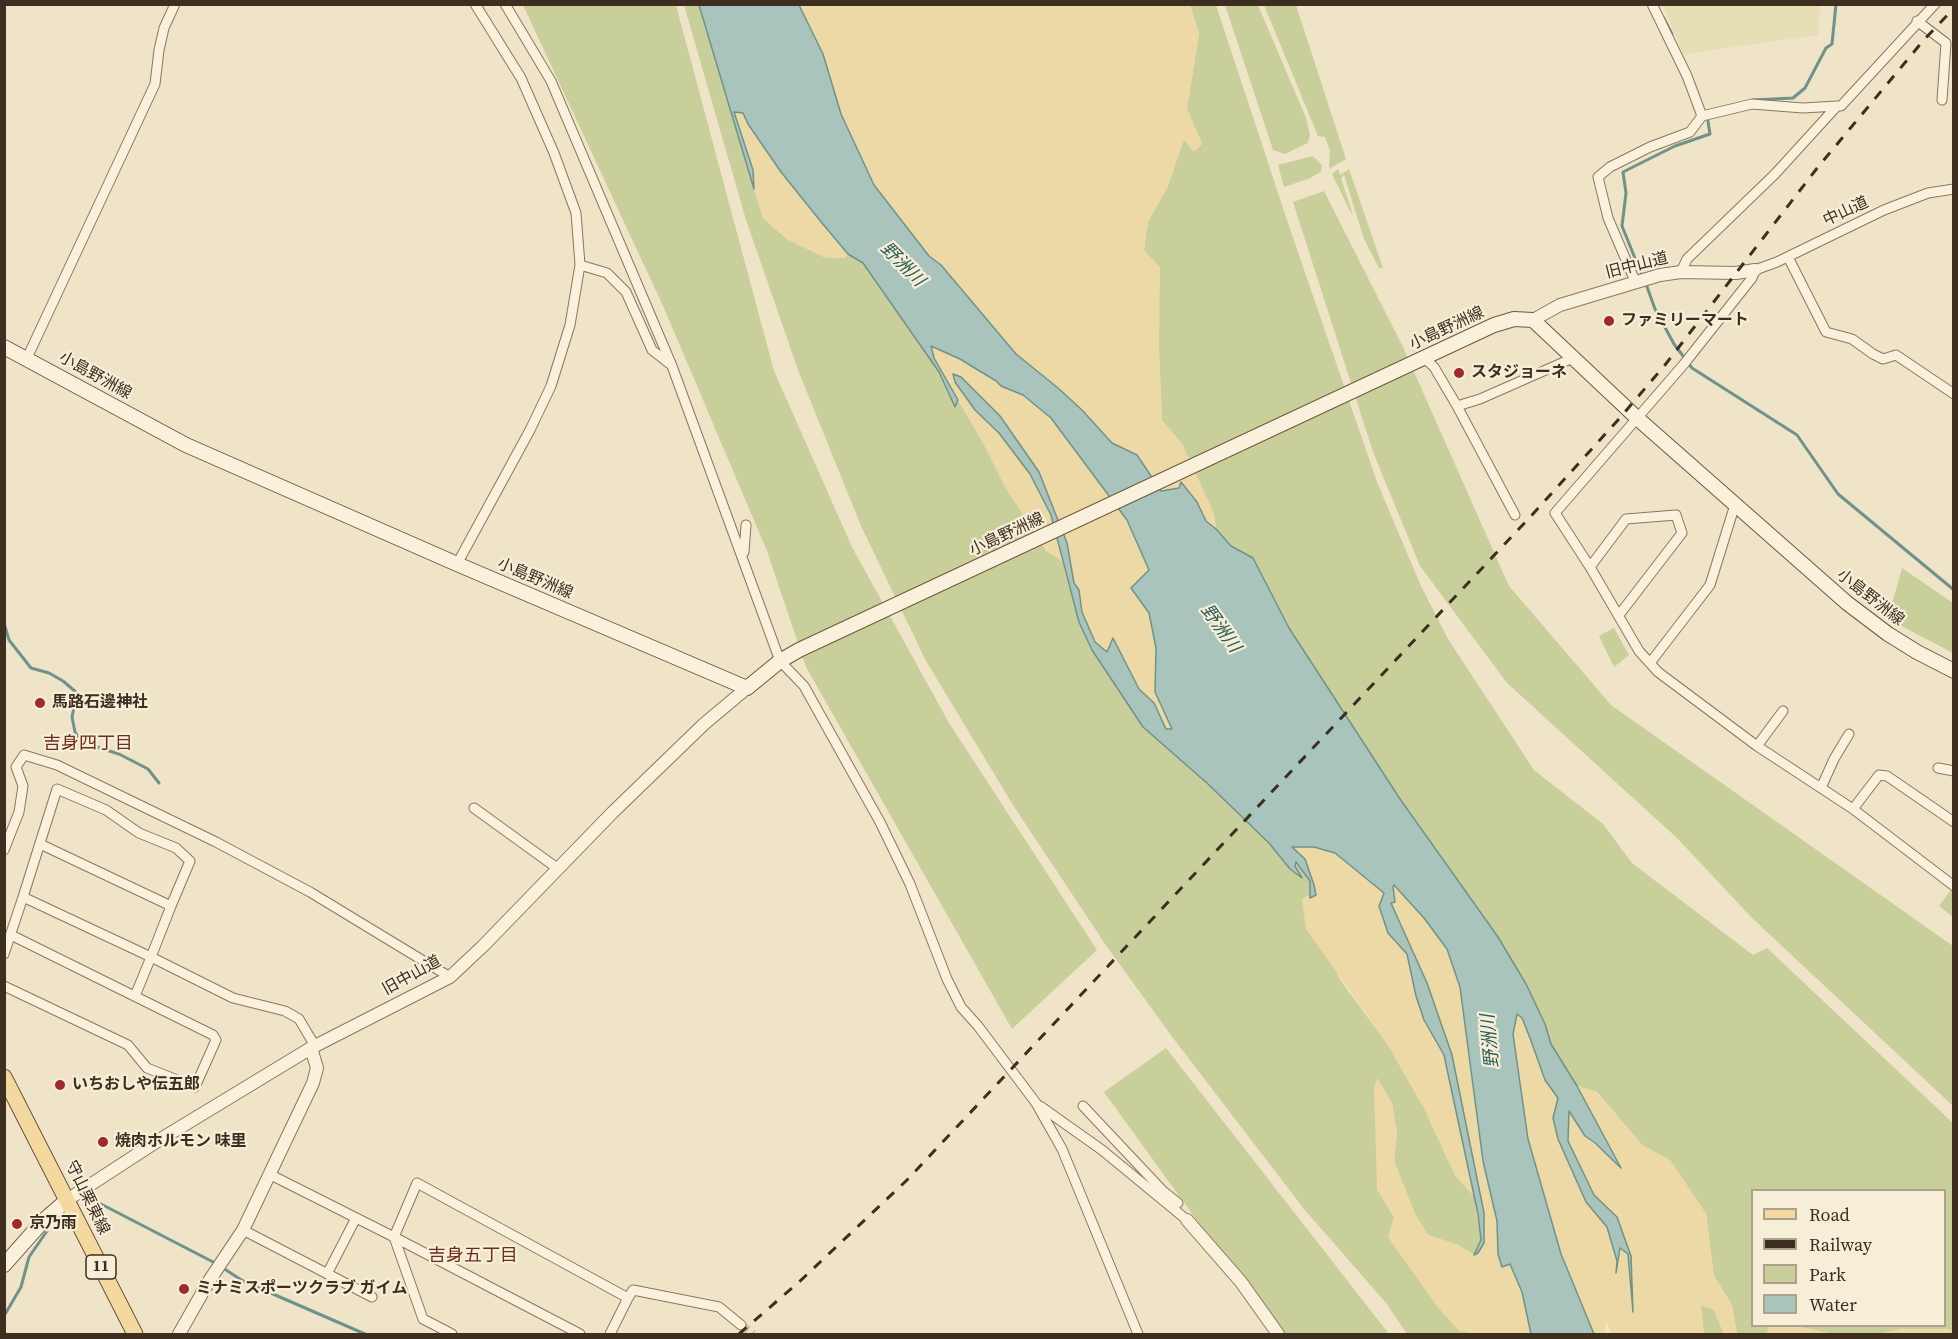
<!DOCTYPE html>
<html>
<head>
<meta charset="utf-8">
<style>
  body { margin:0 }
  #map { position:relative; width:1958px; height:1339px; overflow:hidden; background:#f0e4c8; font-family:"Source Serif 4",serif }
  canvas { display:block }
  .frame { position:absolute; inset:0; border:6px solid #3d2e20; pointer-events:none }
  .legend { position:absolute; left:1751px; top:1189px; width:195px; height:138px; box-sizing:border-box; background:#f7eed8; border:2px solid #ada18e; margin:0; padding:8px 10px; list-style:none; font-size:18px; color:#3d2e20 }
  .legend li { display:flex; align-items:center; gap:12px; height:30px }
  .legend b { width:30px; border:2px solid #ada18e }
</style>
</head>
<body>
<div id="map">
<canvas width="1958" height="1339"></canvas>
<div class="frame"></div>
<ul class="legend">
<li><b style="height:8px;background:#f3d9a0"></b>Road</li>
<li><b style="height:8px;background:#3d2e20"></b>Railway</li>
<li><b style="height:16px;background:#c9cf9b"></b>Park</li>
<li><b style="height:16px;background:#a9c4bc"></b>Water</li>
</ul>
</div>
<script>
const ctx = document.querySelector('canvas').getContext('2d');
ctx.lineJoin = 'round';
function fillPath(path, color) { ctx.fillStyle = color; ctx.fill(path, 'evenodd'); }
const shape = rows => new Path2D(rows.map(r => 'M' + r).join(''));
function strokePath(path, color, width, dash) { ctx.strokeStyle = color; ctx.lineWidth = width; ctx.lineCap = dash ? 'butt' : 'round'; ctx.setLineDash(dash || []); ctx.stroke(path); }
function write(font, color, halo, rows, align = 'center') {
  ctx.font = font + ' "Source Serif 4","Noto Sans JP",serif'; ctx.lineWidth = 4.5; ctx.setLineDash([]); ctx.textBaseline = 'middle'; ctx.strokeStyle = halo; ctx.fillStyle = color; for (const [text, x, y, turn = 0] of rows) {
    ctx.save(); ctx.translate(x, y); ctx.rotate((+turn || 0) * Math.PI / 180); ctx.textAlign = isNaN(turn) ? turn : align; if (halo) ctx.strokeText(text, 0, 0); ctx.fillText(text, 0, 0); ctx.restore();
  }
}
fillPath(shape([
  [1663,5,1820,5,1818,35,1683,54]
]), '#e6deb5');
fillPath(shape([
  [523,5,676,5,774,371,852,547,949,723,1097,950,1012,1029,806,667,767,551,664,308],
  [684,5,699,5,763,218,787,239,826,258,844,258,848,254,863,263,939,372,955,407,958,400,1046,550,1062,561,1079,622,1092,650,1118,687,1208,784,1269,843,1290,869,1301,877,1295,862,1310,881,1310,894,1302,900,1341,981,1388,1045,1424,1108,1455,1175,1474,1196,1481,1240,1474,1255,1458,1245,1428,1235,1415,1214,1394,1161,1397,1133,1392,1103,1377,1079,1377,1189,1394,1217,1436,1305,1459,1330,1479,1334,1407,1334,1386,1303,1304,1209,1173,1038,1105,944,1013,805,926,661,861,526,798,370,746,220],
  [1190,5,1216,5,1287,220,1377,482,1421,586,1448,639,1534,770,1603,824,1632,863,1753,955,1767,948,1953,1123,1953,1331,1947,1329,1902,1329,1878,1334,1833,1334,1794,1326,1944,1326,1944,1190,1752,1190,1752,1326,1769,1326,1767,1334,1737,1334,1732,1305,1714,1276,1706,1214,1670,1160,1642,1145,1597,1092,1577,1086,1551,1044,1545,1024,1526,984,1498,937,1400,799,1289,628,1253,558,1231,546,1216,529,1214,514,1182,444,1162,420,1159,351,1144,250,1148,222,1167,188,1184,139,1202,144,1187,109,1199,33],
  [1225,5,1258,5,1306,118,1310,135,1308,143,1285,154,1273,150],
  [1264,5,1296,5,1346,159,1329,169,1330,151,1325,137,1318,136],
  [1313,156,1322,165,1321,172,1308,179,1284,187,1278,165],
  [1338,169,1340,175,1349,169,1383,268,1379,268,1364,239,1344,175,1341,178,1352,212,1351,213,1332,174],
  [1324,191,1403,347,1509,586,1611,705,1953,946,1953,1106,1753,919,1677,838,1507,683,1420,566,1373,452,1293,202],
  [1902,568,1953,603,1953,653,1888,619],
  [1614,628,1629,655,1614,667,1599,636],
  [1953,887,1953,917,1939,906],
  [1166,1048,1389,1334,1279,1334,1104,1092],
  [1700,1304,1714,1310,1724,1334,1704,1334]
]), '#c9cf9b');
fillPath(shape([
  [799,5,1190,5,1199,33,1187,109,1202,144,1194,152,1184,140,1167,188,1148,222,1144,250,1160,267,1159,351,1162,420,1182,444,1214,514,1216,529,1206,521,1197,502,1181,483,1179,488,1162,491,1137,455,1112,443,1082,410,1016,354,941,265,929,256,874,185,841,114,823,54],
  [734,111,743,113,748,124,781,172,848,254,844,258,826,258,787,239,763,218,754,189,753,170],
  [931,346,960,359,1001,386,1023,395,1051,418,1127,520,1149,571,1131,588,1149,613,1156,648,1155,692,1173,729,1166,729,1154,703,1139,689,1113,639,1107,653,1095,642,1081,612,1079,590,1074,583,1067,543,1000,416,975,410,999,433,1030,474,1051,515,1062,561,1046,551,1005,487,982,441,934,358],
  [1291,847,1314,847,1335,853,1384,893,1379,907,1388,933,1407,954,1416,996,1424,1020,1444,1055,1474,1196,1455,1175,1424,1108,1388,1045,1306,929,1302,900,1310,894,1311,898,1316,895,1314,885,1305,859],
  [1394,885,1424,918,1447,949,1460,987,1483,1161,1497,1221,1498,1254,1510,1264,1522,1292,1531,1334,1479,1334,1459,1331,1436,1305,1388,1237,1394,1217,1377,1189,1374,1088,1377,1078,1392,1103,1397,1133,1394,1161,1415,1214,1428,1235,1458,1245,1474,1255,1478,1253,1484,1243,1484,1213,1452,1055,1427,983,1391,902,1395,902,1393,887],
  [1517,1013,1522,1018,1530,1038,1544,1080,1558,1098,1553,1118,1586,1202,1607,1227,1617,1261,1618,1262,1620,1248,1628,1254,1632,1302,1631,1256,1617,1217,1594,1195,1568,1141,1569,1110,1585,1136,1620,1166,1577,1086,1596,1092,1642,1145,1670,1160,1706,1214,1714,1276,1732,1305,1737,1334,1724,1334,1714,1310,1701,1304,1704,1334,1611,1334,1607,1321,1604,1334,1594,1334,1561,1254,1528,1139,1513,1033],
  [1769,1326,1794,1326,1833,1334,1767,1334],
  [1902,1329,1947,1329,1953,1331,1953,1334,1878,1334]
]), '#ecd9a5');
const water = shape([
  [699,5,799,5,823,54,841,114,874,185,929,256,941,265,1016,354,1058,388,1082,410,1112,443,1137,455,1161,491,1179,488,1181,482,1197,502,1206,521,1216,529,1231,546,1253,558,1289,628,1400,799,1498,937,1526,984,1545,1024,1551,1044,1577,1086,1621,1168,1594,1142,1585,1136,1569,1111,1568,1141,1594,1195,1617,1217,1631,1256,1633,1312,1628,1254,1620,1248,1616,1273,1617,1261,1607,1227,1586,1202,1558,1139,1553,1118,1558,1098,1545,1080,1530,1038,1522,1018,1517,1014,1513,1034,1528,1139,1561,1254,1594,1334,1531,1334,1522,1292,1510,1264,1502,1267,1498,1254,1497,1221,1483,1161,1460,987,1447,949,1424,918,1394,885,1393,887,1395,902,1391,903,1427,983,1452,1055,1484,1213,1484,1243,1478,1253,1474,1255,1481,1240,1478,1214,1444,1055,1424,1020,1416,996,1407,954,1388,933,1379,906,1384,893,1335,853,1314,847,1292,847,1305,859,1314,885,1316,895,1310,898,1310,881,1296,862,1295,866,1302,878,1290,869,1269,843,1208,784,1143,727,1092,650,1079,622,1051,515,1030,474,999,433,975,410,955,382,953,374,961,377,1000,416,1039,472,1067,543,1074,583,1079,590,1082,612,1095,642,1107,652,1113,638,1139,689,1154,703,1166,729,1172,729,1155,692,1156,648,1149,613,1131,588,1149,570,1127,520,1051,418,1023,395,1001,386,996,381,960,359,931,346,934,358,958,400,955,407,939,372,863,263,848,254,822,223,781,172,748,124,743,113,734,112,753,170,754,189,699,5]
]);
fillPath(water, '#a9c4bc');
strokePath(water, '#6f938a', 1.5);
strokePath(shape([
  [1663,17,1672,34],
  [1753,100,1793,98,1805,88,1826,48,1832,44,1836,4],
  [1643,278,1622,226,1626,193,1623,172,1675,146,1710,134,1707,115],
  [1646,284,1655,309,1674,344,1692,368,1797,435,1838,494,1954,590],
  [4,623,9,640,31,668,49,673,63,681,77,693,72,717,75,732,81,742,119,754,148,769,159,783],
  [90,1203,99,1203,217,1264],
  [223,1268,243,1281,365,1334],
  [4,1316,21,1287,29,1257,47,1231]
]), '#6f938a', 3);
strokePath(shape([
  [741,1325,753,1334]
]), '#ccc0a6', 9, [9, 4.5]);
const minor = shape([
  [505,4,551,81,672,366,780,661,804,686,880,822,910,884,947,979,961,1007,978,1026,1036,1103,1062,1149,1138,1334],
  [1652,4,1687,76,1702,116],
  [1917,21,1946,43,1942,100],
  [1954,189,1928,193,1884,210,1777,262,1755,270,1752,278,1684,364,1555,513,1590,567,1639,651,1658,672,1757,746,1853,809,1954,886],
  [1788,257,1826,332,1852,339,1873,354,1883,359,1896,355,1954,394],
  [580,265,607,273,626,292,652,350,670,364],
  [1681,272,1687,259,1775,174,1837,106,1841,106,1935,4],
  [1635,281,1608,218,1598,177,1610,167,1650,147,1690,132,1702,116,1752,104,1803,108,1837,106],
  [27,358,155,84,159,50,164,28,175,4],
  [1424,358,1434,367,1457,406,1515,515],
  [1457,406,1480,399,1573,358],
  [744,552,746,525],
  [457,564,530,430,551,386,570,325,580,265,576,213,554,153,521,78,475,4],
  [1590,567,1626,519,1676,515,1682,533,1619,615],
  [1650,663,1710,585,1733,511,1737,506],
  [1757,746,1783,711],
  [1938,768,1954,771],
  [1821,788,1834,759,1849,734],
  [474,808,557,868],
  [1853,809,1879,775,1887,776,1954,822],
  [40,844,171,906],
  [4,850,19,812,23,786,16,767,24,755,57,765,216,842,310,892,450,977],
  [4,954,23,897],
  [4,986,128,1045,147,1068,195,1087,216,1040,213,1035,11,935],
  [135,996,151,957,171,906,190,861,176,848,139,833,106,810,57,789,23,897,151,957,233,998,285,1011,299,1019,315,1046],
  [1040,1106,1102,1150,1187,1220],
  [1083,1106,1163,1191,1178,1203],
  [269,1174,394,1237,580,1334],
  [243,1230,372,1297],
  [327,1274,356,1218],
  [628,1298,633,1290,719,1307,741,1325],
  [452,1334,423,1319,394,1237,417,1183,628,1298,610,1334]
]);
const tertiary = shape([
  [1533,320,1560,305,1660,275,1681,272,1736,273,1755,270],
  [67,1200,156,1142,311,1048,450,977,483,946,612,813,704,724,747,688],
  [1187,1220,1241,1282,1278,1334],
  [179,1334,209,1281,243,1230,313,1083,317,1068,311,1048]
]);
const secondary = shape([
  [4,347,186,445,457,564,747,688,780,661,799,650,1494,325,1514,319,1533,320,1637,418,1847,603,1888,634,1917,652,1954,671],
  [4,1265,44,1220,67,1200]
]);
const primary = shape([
  [4,1077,135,1334]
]);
strokePath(minor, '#8d765c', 11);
strokePath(tertiary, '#8d765c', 14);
strokePath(secondary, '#6f573f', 16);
strokePath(primary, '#5b4430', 17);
strokePath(minor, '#faf1dc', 9);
strokePath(tertiary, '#faf1dc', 12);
strokePath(secondary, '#faf1dc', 14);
strokePath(primary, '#f3d9a0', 15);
strokePath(shape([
  [739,1334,799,1282,906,1181,1532,515,1618,420,1665,365,1818,167,1923,41,1954,8]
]), '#3d2e20', 3, [10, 10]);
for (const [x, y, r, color] of [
  [1609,321,6,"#9e2a2b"],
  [1459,373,6,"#9e2a2b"],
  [40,703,6,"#9e2a2b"],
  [60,1085,6,"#9e2a2b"],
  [103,1142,6,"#9e2a2b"],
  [17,1224,6,"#9e2a2b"],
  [184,1289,6,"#9e2a2b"]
]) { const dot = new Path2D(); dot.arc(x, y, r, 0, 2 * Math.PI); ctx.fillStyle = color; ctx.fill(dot); strokePath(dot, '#f7eed8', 2); }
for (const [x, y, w] of [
  [101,1267,30]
]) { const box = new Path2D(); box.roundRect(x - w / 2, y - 12, w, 24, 4.5); ctx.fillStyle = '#f7eed8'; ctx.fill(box); strokePath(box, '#3d2e20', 1.5); }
write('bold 15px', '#3d2e20', null, [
  ["11",101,1267]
]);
write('16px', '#3d2e20', '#f7eed8', [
  ["中山道",1846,212,-25],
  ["旧中山道",1637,266,-14],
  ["小島野洲線",1447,329,-25],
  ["小島野洲線",95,376,29],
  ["小島野洲線",1007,535,-25],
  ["小島野洲線",535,579,23],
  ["小島野洲線",1870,598,38],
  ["旧中山道",412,976,-29],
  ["守山栗東線",87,1198,64]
]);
write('bold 16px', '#3d2e20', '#f7eed8', [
  ["ファミリーマート",1621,321],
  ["スタジョーネ",1471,373],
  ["馬路石邊神社",52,703],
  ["いちおしや伝五郎",72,1085],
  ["焼肉ホルモン 味里",115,1142],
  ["京乃雨",29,1224],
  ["ミナミスポーツクラブ ガイム",196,1289]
], 'left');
write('italic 18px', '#2f5d5a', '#f7eed8', [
  ["野洲川",902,265,45],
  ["野洲川",1220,629,54],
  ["野洲川",1491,1041,-95]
]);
write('18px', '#6b2e1e', '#f7eed8', [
  ["吉身四丁目",88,744],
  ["吉身五丁目",473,1256]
]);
</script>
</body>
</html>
